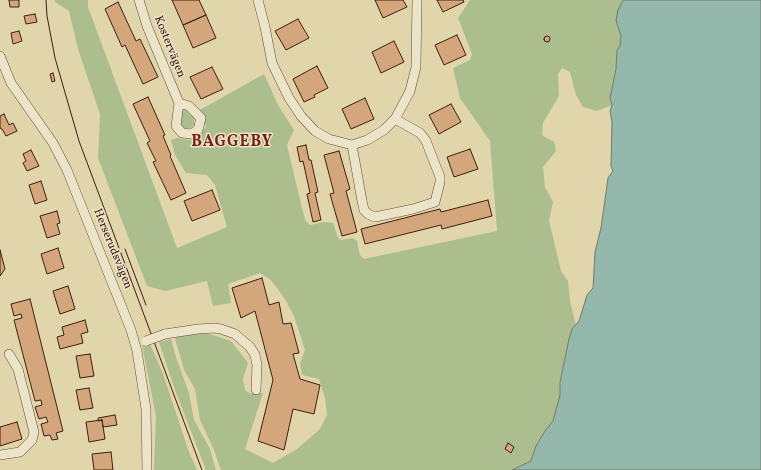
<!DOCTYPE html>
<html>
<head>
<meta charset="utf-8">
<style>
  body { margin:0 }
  canvas { display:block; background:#e0d5ab }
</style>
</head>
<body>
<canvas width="761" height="470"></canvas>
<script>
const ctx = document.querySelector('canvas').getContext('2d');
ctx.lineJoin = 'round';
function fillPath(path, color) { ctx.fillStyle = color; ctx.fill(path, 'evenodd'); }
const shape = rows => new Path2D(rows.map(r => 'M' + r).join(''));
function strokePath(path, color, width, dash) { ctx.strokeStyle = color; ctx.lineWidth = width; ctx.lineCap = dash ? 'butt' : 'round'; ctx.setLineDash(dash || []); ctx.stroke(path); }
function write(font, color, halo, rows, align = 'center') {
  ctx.font = font + ' Vollkorn,serif'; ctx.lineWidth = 3; ctx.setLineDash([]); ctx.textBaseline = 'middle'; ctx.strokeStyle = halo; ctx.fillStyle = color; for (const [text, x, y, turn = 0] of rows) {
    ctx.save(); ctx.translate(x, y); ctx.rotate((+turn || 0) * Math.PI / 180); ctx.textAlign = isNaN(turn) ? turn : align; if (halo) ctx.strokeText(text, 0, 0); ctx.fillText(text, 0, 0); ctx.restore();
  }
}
fillPath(shape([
  [55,0,88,0,88,7,177,248,227,227,215,185,207,175,186,173,175,155,171,140,177,138,190,140,198,137,206,127,200,110,264,74,278,105,294,130,287,145,305,220,310,225,324,222,333,223,338,238,341,240,353,238,357,241,360,255,364,259,497,231,490,141,460,98,453,68,470,60,472,54,458,18,470,0,623,0,618,10,621,36,620,46,617,50,616,69,610,98,612,105,597,111,583,107,576,95,570,72,562,68,558,74,559,96,543,123,542,135,554,142,556,151,543,167,545,187,553,202,549,221,561,271,568,281,570,301,576,325,572,329,569,339,560,382,560,395,553,421,545,431,536,446,531,461,512,470,221,470,214,450,200,420,195,389,184,370,175,338,178,336,203,332,231,341,248,363,243,379,245,390,251,394,263,393,245,449,273,463,297,449,320,429,327,415,325,398,319,379,302,375,300,363,305,350,294,316,285,299,271,280,260,273,228,284,231,303,213,306,207,281,165,291,147,286,98,158,100,114,78,49,69,11,55,2],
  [182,109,185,110,194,118,194,125,191,128,184,128,181,124],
  [171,339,176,357,189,393,194,420,210,449,216,470,206,470,175,390,159,342],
  [150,344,163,374,189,452,197,470,154,470,156,416,142,345]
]), '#acbe8e');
const water = shape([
  [623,0,761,0,761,470,512,470,531,461,536,446,545,431,553,421,560,395,560,382,569,339,572,329,579,321,587,295,593,288,595,252,601,228,608,178,613,171,611,166,612,122,610,111,612,105,610,98,616,69,617,50,620,46,621,36,616,20,618,10,623,0]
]);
fillPath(water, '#94b8ac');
strokePath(water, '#727a6e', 1);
const building = shape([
  [9,0,19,0,19,7,10,7,9,0],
  [172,0,199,0,206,15,183,25,172,0],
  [375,0,403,0,407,7,383,18,375,0],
  [437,0,463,0,464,2,443,12,437,0],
  [118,2,136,41,140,39,158,77,143,84,125,45,122,47,105,9,118,2],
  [35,14,37,22,26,24,24,16,35,14],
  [206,15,216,38,193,48,183,25,206,15],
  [298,19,309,38,286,50,275,31,298,19],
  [19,31,22,41,13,44,11,33,19,31],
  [457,35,466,55,444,65,435,45,457,35],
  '544 39a3 3 0 1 1 6 0a3 3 0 1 1-6 0Z',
  [394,41,404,62,381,73,372,52,394,41],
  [317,66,328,88,314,95,315,97,304,102,293,79,317,66],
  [212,67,223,89,201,99,190,77,212,67],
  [53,73,55,81,52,82,50,74,53,73],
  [148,97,165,135,163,136,171,155,170,156,186,193,171,200,153,162,156,161,147,143,150,141,133,104,148,97],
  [365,98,374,119,351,129,342,109,365,98],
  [451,104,461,122,439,134,429,115,451,104],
  [4,114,9,125,13,123,17,131,6,136,2,129,1,129,0,127,0,116,4,114],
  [306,145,309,160,311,160,318,192,315,193,321,220,313,222,307,194,310,193,303,161,300,162,297,147,306,145],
  [470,149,478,169,454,177,447,157,470,149],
  [31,150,39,166,27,171,23,163,26,161,23,154,31,150],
  [339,151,350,189,346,191,357,232,342,236,330,194,334,193,324,155,339,151],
  [41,181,47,200,35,204,29,185,41,181],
  [212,190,220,210,192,221,184,201,212,190],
  [488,200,492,216,442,229,441,225,365,244,361,229,440,209,441,212,488,200],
  [57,211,60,223,57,224,60,234,47,238,40,216,57,211],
  [58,248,64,268,47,274,41,254,58,248],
  [0,250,5,269,0,276,0,250],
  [262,278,269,305,279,302,283,324,291,323,299,353,293,354,300,379,320,385,314,414,293,409,284,450,258,441,273,380,255,311,241,318,232,288,262,278],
  [68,286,75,309,60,314,53,291,68,286],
  [30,299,63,431,56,433,58,439,52,440,50,435,44,436,41,424,48,422,46,417,39,419,35,407,42,405,41,400,35,401,14,320,22,318,21,314,14,316,11,304,30,299],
  [85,320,88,332,81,334,83,343,60,349,57,337,64,335,62,327,85,320],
  [90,354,94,376,80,378,76,356,90,354],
  [89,388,93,408,80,410,76,390,89,388],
  [115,415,117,425,103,427,102,420,98,421,98,418,115,415],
  [102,420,105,439,89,442,86,422,102,420],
  [17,422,22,439,0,446,0,427,17,422],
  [508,443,514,447,511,453,505,449,508,443],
  [111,452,113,470,94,470,92,454,111,452]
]);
fillPath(building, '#d3a77b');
strokePath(building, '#3f1e12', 1);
const minor = shape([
  [139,0,147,26,179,103,176,126,182,133,191,134,198,130,201,118,189,106,179,103],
  [258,0,265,27,272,63,289,98,301,116,315,131,329,139,352,145,367,140,384,130,395,119,410,91,416,67,417,0],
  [0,56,11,83,53,143,67,170,131,330,137,351,146,409,147,470],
  [352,145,362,201,364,210,368,214,375,217,413,209,435,202,440,182,440,177,426,141,420,133,395,119],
  [165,334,198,329,214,328,221,329,235,334,250,347,255,355,257,365,256,390],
  [0,455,20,452,32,440,34,432,18,369,9,354]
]);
strokePath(minor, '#674c38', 10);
strokePath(minor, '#ebe4c8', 9);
strokePath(shape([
  [46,0,47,16,55,58,79,141,202,470],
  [125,249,146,305]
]), '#3f1e12', 1);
const minorBridge = shape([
  [146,341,165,334]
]);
strokePath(minorBridge, '#674c38', 10, []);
strokePath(minorBridge, '#ebe4c8', 9);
write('12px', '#3f1e12', '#ebe4c8', [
  ["Kostervägen",169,47,68],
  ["Herserudsvägen",112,249,68]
]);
ctx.letterSpacing = '1px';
write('bold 16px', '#7a1f14', '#ebe4c8', [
  ["BAGGEBY",232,143]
]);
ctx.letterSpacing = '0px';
</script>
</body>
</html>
